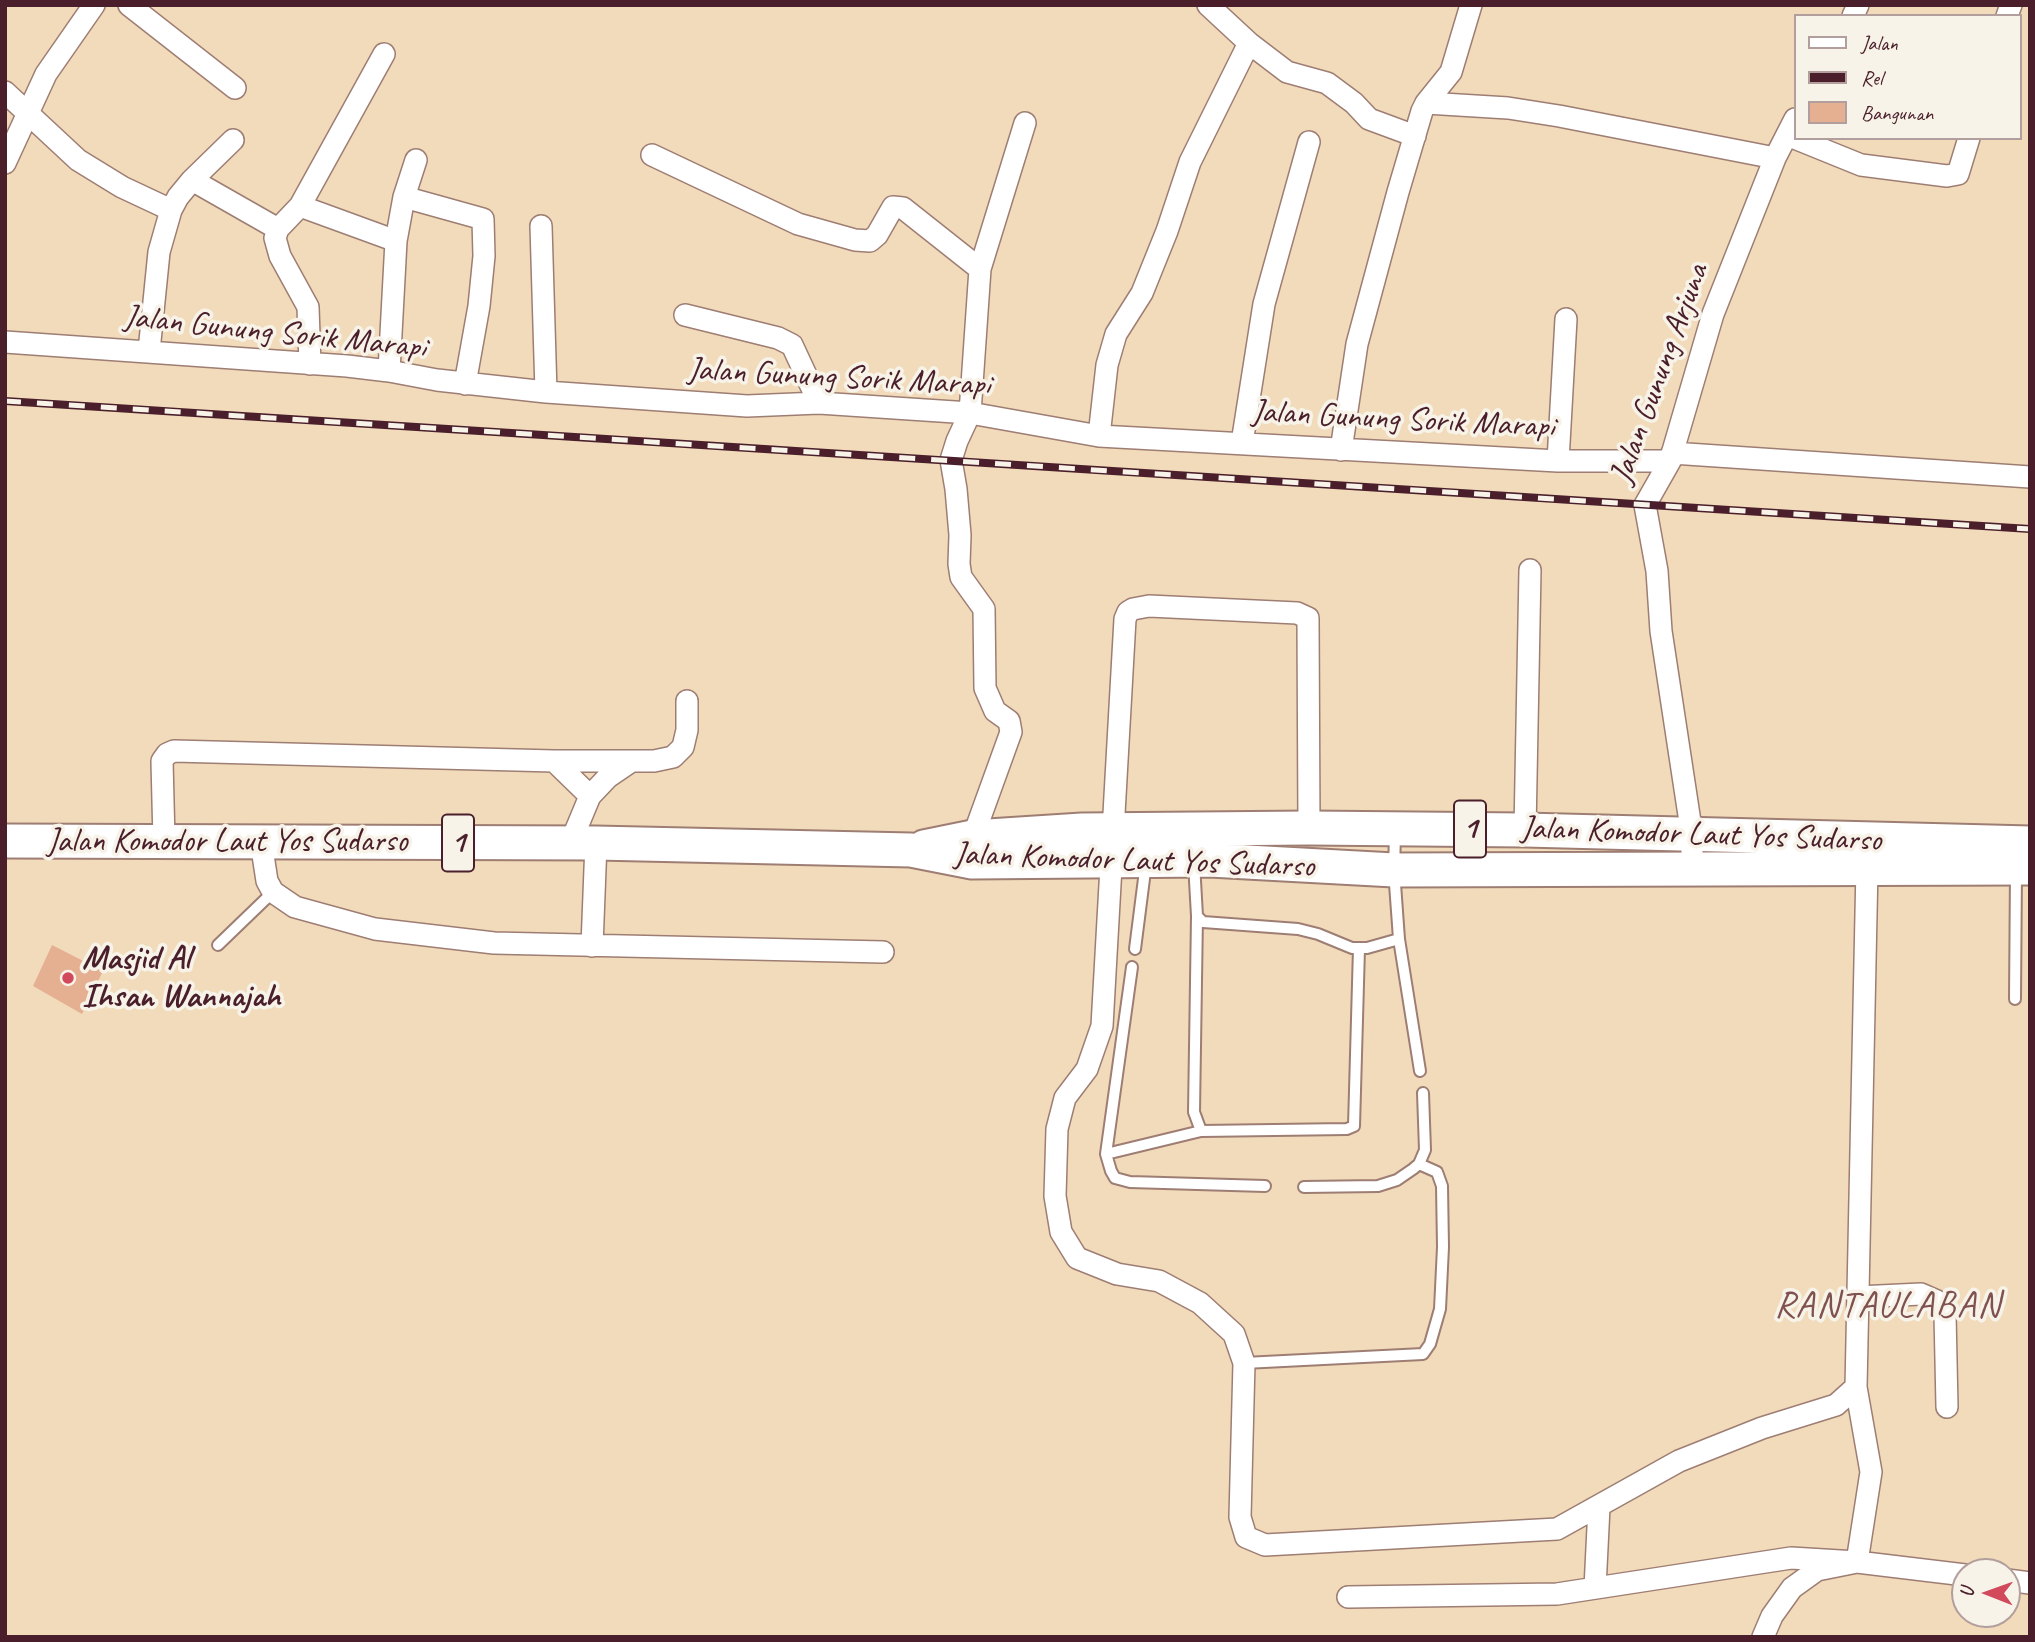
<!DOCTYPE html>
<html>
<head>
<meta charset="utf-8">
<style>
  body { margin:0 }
  #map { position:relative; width:2035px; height:1642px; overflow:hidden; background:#f1dbbb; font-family:Caveat,sans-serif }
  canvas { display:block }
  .frame { position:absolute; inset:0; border:7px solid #4a1f2b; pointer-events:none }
  .legend { position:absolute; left:1794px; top:14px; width:228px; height:126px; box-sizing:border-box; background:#f7f3e8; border:2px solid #b29e9c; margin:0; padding:9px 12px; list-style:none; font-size:21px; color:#4a1f2b }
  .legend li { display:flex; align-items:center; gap:14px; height:35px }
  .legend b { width:35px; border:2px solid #b29e9c }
  .north { position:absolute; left:1951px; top:1558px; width:70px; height:70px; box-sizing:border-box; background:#f7f3e8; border:2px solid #b29e9c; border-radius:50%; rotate:271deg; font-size:19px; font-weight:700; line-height:28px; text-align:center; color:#4a1f2b }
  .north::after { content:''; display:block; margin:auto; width:24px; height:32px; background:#d1495b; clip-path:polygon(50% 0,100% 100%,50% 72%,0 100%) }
</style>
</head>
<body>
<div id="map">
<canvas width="2035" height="1642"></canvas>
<div class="frame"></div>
<ul class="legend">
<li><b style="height:9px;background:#fff"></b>Jalan</li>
<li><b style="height:9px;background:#4a1f2b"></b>Rel</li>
<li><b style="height:19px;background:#e5b092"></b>Bangunan</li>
</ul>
<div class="north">U</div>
</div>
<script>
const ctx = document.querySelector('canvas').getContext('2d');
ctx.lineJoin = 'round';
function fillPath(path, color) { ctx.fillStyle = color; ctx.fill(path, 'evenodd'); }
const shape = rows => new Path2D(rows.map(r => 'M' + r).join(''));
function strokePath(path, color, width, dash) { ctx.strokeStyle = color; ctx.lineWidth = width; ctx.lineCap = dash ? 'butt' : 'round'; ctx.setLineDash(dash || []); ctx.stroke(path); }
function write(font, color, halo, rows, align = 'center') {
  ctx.font = font + ' Caveat,sans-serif'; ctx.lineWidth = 7; ctx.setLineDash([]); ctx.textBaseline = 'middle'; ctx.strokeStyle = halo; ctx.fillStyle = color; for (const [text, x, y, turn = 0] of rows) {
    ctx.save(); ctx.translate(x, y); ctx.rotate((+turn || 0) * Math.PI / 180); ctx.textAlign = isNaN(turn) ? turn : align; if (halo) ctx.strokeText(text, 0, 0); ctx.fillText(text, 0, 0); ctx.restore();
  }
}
fillPath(shape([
  [52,945,103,971,82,1014,33,986]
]), '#e5b092');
const service = shape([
  [1395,834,1394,870,1399,939,1420,1071],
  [1194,863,1197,916,1203,922,1298,929,1318,934,1352,948,1367,948,1399,939],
  [1197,916,1194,1112,1201,1131,1347,1129,1354,1126,1359,948],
  [218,945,273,892],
  [1135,949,1146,863],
  [1132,967,1106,1154,1111,1171,1115,1178,1130,1182,1265,1186],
  [2015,999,2016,870],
  [1106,1154,1201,1131],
  [1304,1187,1378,1186,1397,1180,1413,1169,1419,1164,1425,1150,1423,1093],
  [1244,1363,1423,1354,1430,1344,1440,1309,1443,1247,1442,1186,1437,1172,1419,1164]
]);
const minor = shape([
  [129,5,235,88],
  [1208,5,1249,43,1287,72,1327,83,1354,103,1369,119,1415,136],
  [1853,16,1858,5],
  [2007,16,2011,5],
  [5,92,78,160,122,187,171,210],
  [1426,103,1508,108,1559,116,1775,158],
  [1787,135,1861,165,1947,176,1958,174,1969,138],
  [652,155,798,224,855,240,870,241,877,235,893,207,903,208,980,269],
  [5,163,46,74,94,5],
  [192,180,278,229],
  [404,197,483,219,484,256,479,306,465,384],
  [300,206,396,241],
  [541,226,546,392],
  [685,315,778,338,792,345,819,403],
  [5,342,347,366,389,371,437,380,546,392,747,406,819,403,970,413,1099,436,1558,461,1670,461],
  [149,351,159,252,171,210,178,197,192,180,233,140],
  [310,364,308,307,280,256,275,238,278,229,300,206,384,54],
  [389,371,396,241,404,197,416,160],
  [1099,436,1107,365,1116,334,1142,293,1167,231,1190,162,1249,43],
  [1242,443,1264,304,1309,142],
  [1341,450,1357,344,1398,192,1422,111,1426,103,1451,72,1471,5],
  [1672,453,2030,477],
  [1558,461,1566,319],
  [554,761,590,796],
  [1309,828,1308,618,1297,613,1149,606,1133,609,1128,612,1125,619,1102,1026,1087,1069,1065,1098,1057,1129,1055,1196,1061,1232,1077,1258,1117,1274,1159,1281,1200,1303,1234,1334,1244,1363,1240,1517,1246,1537,1265,1545,1557,1529,1679,1461,1762,1428,1836,1405,1856,1387],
  [1525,830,1530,570],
  [164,841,162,761,167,754,174,751,554,761,654,761,673,757,683,747,687,730,687,701],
  [261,842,267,881,273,892,295,907,375,929,494,943,883,952],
  [570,844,590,796,608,777,630,762],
  [972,846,973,837,1011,732,1009,721,995,711,985,688,984,609,961,577,959,564,960,535,956,489,951,460,957,441,970,413,980,269,1025,123],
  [1692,869,1692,835,1661,631,1657,571,1645,505,1670,461,1713,314,1775,158,1795,119],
  [592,946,596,843],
  [1858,1297,1921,1294,1937,1301,1945,1314,1947,1407],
  [2007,1580,2030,1583],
  [1595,1588,1599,1507],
  [1348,1597,1557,1594,1791,1558,1857,1562,1965,1575],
  [1763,1637,1772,1616,1792,1588,1817,1570,1857,1562,1871,1472,1856,1387,1867,867]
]);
const trunk = shape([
  [5,841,596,843,911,850,972,862,1210,860,1394,870,2030,868],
  [924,847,973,837,1082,830,1309,828,1525,830,2030,843]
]);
strokePath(service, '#9e7d73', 14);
strokePath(minor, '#9e7d73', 24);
strokePath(trunk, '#9e7d73', 37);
strokePath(service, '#fff', 10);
strokePath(minor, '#fff', 21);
strokePath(trunk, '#fff', 33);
const rail = shape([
  [5,401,2030,529]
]);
strokePath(rail, '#4a1f2b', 8);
strokePath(rail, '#f7f3e8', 5, [16]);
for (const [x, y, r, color] of [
  [68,978,7,"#d1495b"]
]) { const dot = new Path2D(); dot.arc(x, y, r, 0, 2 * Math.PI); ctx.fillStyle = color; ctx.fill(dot); strokePath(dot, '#f7f3e8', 2.5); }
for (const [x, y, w] of [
  [1470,829,32],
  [458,843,32]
]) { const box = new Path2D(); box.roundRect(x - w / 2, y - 28.5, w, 57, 5); ctx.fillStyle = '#f7f3e8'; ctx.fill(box); strokePath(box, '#4a1f2b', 2); }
write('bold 32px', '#4a1f2b', null, [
  ["1",1470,829],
  ["1",458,843]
]);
write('33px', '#4a1f2b', '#f7f3e8', [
  ["Jalan Gunung Sorik Marapi",275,333,6],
  ["Jalan Gunung Arjuna",1660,374,-70],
  ["Jalan Gunung Sorik Marapi",839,378,3],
  ["Jalan Gunung Sorik Marapi",1403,420,3],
  ["Jalan Komodor Laut Yos Sudarso",1701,835,2],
  ["Jalan Komodor Laut Yos Sudarso",227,842],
  ["Jalan Komodor Laut Yos Sudarso",1134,861,2]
]);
write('bold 33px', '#4a1f2b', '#f7f3e8', [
  ["Masjid Al",82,959],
  ["Ihsan Wannajah",82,997]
], 'left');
ctx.letterSpacing = '2px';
write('37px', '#80524f', '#f7f3e8', [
  ["RANTAULABAN",1888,1306]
]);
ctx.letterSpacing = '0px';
</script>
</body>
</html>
